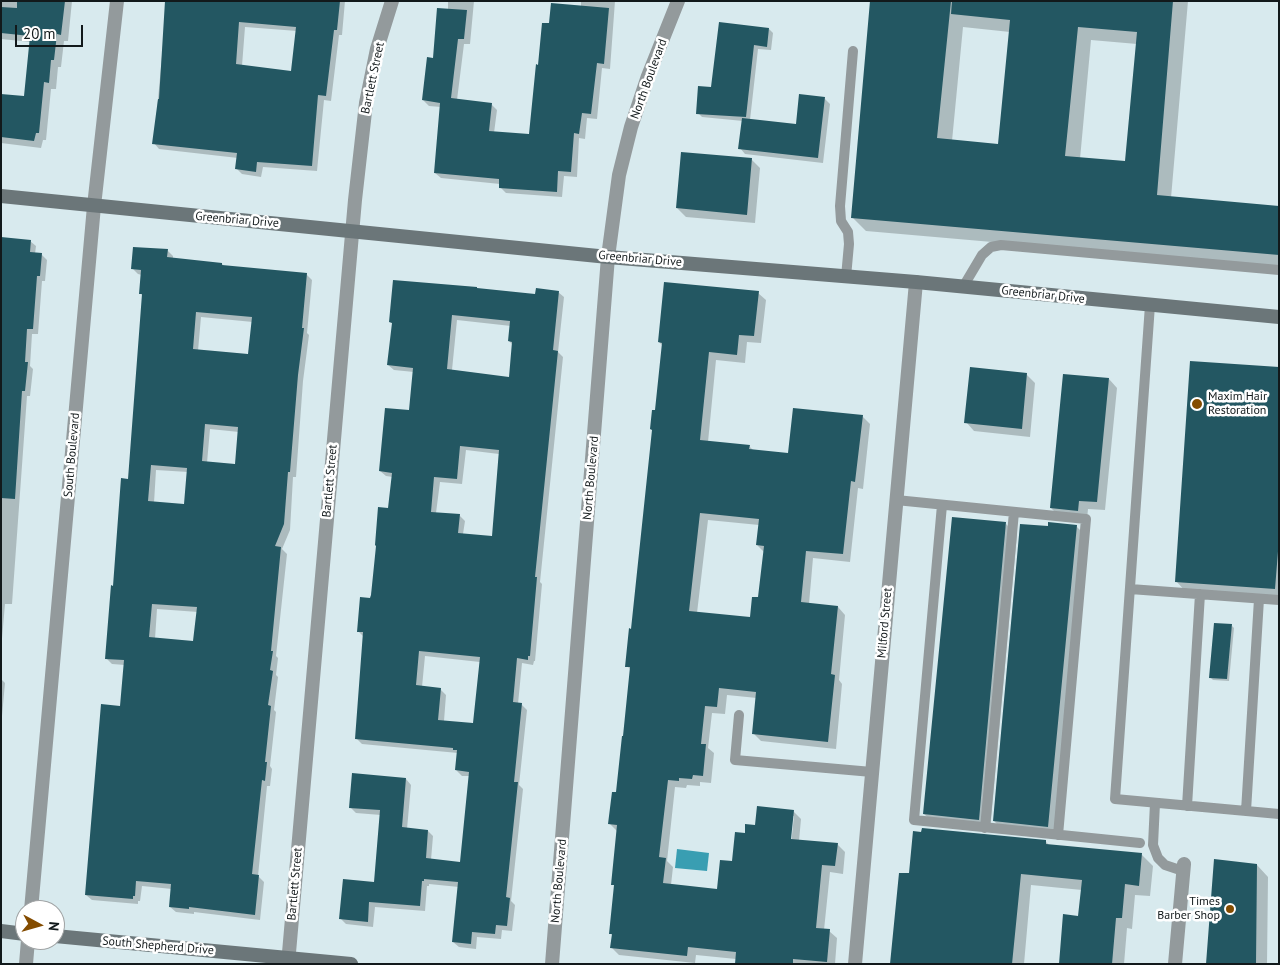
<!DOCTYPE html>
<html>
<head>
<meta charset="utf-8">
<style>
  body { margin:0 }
  #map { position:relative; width:1280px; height:965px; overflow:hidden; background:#d8eaee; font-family:"PT Sans",sans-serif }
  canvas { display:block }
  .frame { position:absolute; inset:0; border:2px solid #12191b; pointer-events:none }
  .north { position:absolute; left:15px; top:900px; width:50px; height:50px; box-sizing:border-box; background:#fff; border:1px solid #a0a3a4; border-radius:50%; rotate:96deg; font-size:14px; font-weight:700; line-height:20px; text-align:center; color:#12191b }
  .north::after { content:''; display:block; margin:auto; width:18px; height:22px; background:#844c00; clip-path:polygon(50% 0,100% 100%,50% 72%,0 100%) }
  .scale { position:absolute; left:15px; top:25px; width:68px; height:22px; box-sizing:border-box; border:2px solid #12191b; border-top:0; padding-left:6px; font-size:15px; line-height:18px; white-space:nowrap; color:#12191b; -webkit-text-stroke:4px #fff; paint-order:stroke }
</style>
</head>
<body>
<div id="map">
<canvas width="1280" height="965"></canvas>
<div class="frame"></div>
<div class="north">N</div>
<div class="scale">20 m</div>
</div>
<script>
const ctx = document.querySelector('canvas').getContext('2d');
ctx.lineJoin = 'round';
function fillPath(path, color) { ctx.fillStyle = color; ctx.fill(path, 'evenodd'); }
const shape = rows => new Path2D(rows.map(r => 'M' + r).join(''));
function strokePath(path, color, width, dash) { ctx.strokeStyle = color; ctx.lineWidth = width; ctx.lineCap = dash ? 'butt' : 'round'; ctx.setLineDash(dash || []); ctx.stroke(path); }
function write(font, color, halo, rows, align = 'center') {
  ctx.font = font + ' "PT Sans",sans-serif'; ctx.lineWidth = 5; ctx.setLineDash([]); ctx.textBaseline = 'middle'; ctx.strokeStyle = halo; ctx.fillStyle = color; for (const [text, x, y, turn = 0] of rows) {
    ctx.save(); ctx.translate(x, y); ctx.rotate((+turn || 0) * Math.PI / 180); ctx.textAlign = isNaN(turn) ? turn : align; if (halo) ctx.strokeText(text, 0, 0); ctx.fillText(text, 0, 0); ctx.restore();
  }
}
fillPath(shape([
  [677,849,709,853,707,871,675,868]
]), '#399eb2');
fillPath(shape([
  [1,1,72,1,68,41,64,41,61,67,58,67,56,89,51,89,46,140,43,140,41,148,1,143,1,95,26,98,31,42,1,39],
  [167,1,345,1,342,35,339,35,331,101,324,100,317,171,263,167,261,177,242,174,236,168,238,158,159,149,154,143],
  [245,27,297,31,292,72,242,66],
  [448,1,474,1,470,44,464,44,457,100,491,104,497,110,494,133,530,135,539,66,550,24,581,7,581,1,615,1,610,69,602,68,597,119,587,118,585,139,579,138,577,177,564,176,562,197,506,193,500,187,500,184,441,178,435,173,441,107,429,106,423,100,448,10],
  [872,1,1188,1,1171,198,1279,207,1279,267,866,231,853,218],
  [963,27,1010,32,999,146,952,141],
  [1091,40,1137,44,1126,163,1080,159],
  [769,29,773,33,771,50,758,49,750,120,797,125,824,98,830,104,823,163,745,154,740,148,743,121,702,117,698,113,712,88],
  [751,159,760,168,755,223,686,217,677,208],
  [1,239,30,241,36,246,35,254,41,254,47,260,45,281,42,281,38,334,32,334,30,366,33,369,30,396,27,396,12,604,5,604,1,650],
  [167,250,173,256,173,259,222,264,224,266,306,274,312,280,307,333,309,335,303,381,296,477,293,477,290,530,282,549,287,554,276,656,278,658,276,675,278,677,274,710,276,712,270,766,272,769,270,786,267,786,258,876,264,882,260,920,194,912,194,914,176,912,170,907,172,889,142,886,140,901,138,901,138,904,92,900,86,895,121,708,125,665,112,664,106,658,129,480,143,296,140,293,142,275,138,274,133,269],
  [201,317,253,322,249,355,198,351],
  [210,429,239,432,236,465,207,463],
  [156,470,188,472,186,505,154,503],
  [157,609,198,612,194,642,155,639],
  [558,292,564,297,558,352,563,357,540,582,542,584,535,661,534,661,533,665,522,663,518,704,521,704,527,710,519,785,523,789,511,901,515,905,512,931,502,930,501,939,477,937,476,949,459,947,453,942,459,887,429,884,429,886,427,886,425,911,375,907,373,927,346,924,340,918,375,883,381,815,356,813,350,807,406,779,411,785,407,829,428,831,433,836,431,860,461,863,470,776,462,776,456,770,458,753,362,744,356,738,364,637,358,631,370,600,389,509,393,477,386,476,380,471,410,411,414,372,394,370,388,365,393,324,391,322],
  [457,320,511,326,509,341,513,345,510,378,452,370],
  [466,450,499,454,493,538,463,534,465,521,459,515,436,513,440,482,462,484],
  [425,656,480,662,474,725,444,721,446,695,440,689,422,687],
  [758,293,766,300,761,343,747,342,745,363,716,360,708,442,749,446,754,451,789,454,862,416,870,424,863,489,858,488,850,562,813,558,809,604,838,607,845,615,839,680,842,684,836,749,761,741,753,733,757,698,727,695,725,714,712,713,708,748,714,753,711,783,700,782,700,786,687,785,686,788,675,787,667,861,673,867,671,885,718,890,733,863,746,835,756,827,793,811,801,819,799,841,837,844,845,852,843,874,830,872,824,930,829,931,837,938,835,964,736,964,736,959,696,955,695,963,619,955,612,948,613,936,610,933,615,886,613,884,617,831,610,824,617,794,624,737,631,670,627,666,632,630,663,346,659,342],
  [708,520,759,525,757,545,764,552,759,599,751,619,697,613],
  [792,816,794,816,791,845,789,845],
  [1279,368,1279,599,1187,593,1176,581],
  [1026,374,1035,383,1030,437,974,431,966,422],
  [1109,379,1117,388,1105,510,1088,509,1087,519,1060,517,1051,508],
  [1006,524,1017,535,990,831,936,825,924,814],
  [1076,526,1088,538,1059,838,1005,832,994,821,1049,527],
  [1232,626,1234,628,1229,681,1213,680,1210,677],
  [1,679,5,683,1,727],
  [1046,842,1050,846,1142,855,1153,866,1150,896,1135,895,1132,929,1127,928,1124,964,1060,964,1079,917,1082,890,1031,885,1024,964,891,964,910,875],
  [1257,865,1268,877,1267,964,1207,964]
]), '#0003');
fillPath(shape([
  [17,1,65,1,61,35,57,34,54,60,51,60,49,83,44,82,39,133,36,133,34,141,1,137,1,94,24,96,30,36,1,33,1,7,17,8],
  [165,1,340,1,337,30,334,30,326,96,318,95,312,166,257,162,256,172,235,169,237,153,152,144,158,99,159,99],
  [239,22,296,27,291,71,236,64],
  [870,1,951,1,937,138,998,144,1010,20,951,14,952,1,1173,1,1157,195,1279,206,1279,255,851,218],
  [1078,27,1137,32,1125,161,1065,156],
  [551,3,609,8,604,64,597,63,591,114,582,113,579,134,574,133,571,172,558,171,557,192,499,188,499,179,434,173,440,103,422,100,427,57,433,58,437,8,467,10,464,39,458,39,451,98,492,103,489,131,529,134,536,64,538,65,542,23,549,23],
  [719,22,769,28,767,47,754,45,746,117,696,114,698,86,711,87],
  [799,94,825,97,818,158,738,149,742,118,796,124],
  [681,152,752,158,747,215,676,208],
  [1,237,31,240,30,252,42,253,40,276,37,276,33,329,27,329,25,362,28,362,25,391,22,391,15,499,1,498],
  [133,247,168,249,167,257,222,263,222,265,307,273,302,328,304,328,298,375,290,472,288,472,284,524,275,546,281,547,271,651,273,651,270,670,273,671,268,705,271,706,265,762,267,762,265,781,262,780,252,874,259,875,255,915,189,907,189,909,169,907,171,884,136,881,135,896,133,896,133,899,85,895,101,704,120,706,124,660,105,659,111,585,113,586,121,478,128,479,142,294,139,294,141,270,131,269],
  [196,312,252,317,248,354,193,349],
  [205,424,238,427,235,464,202,461],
  [151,465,187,468,184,504,148,501],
  [152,604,197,607,193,641,149,637],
  [393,280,477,287,477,288,535,294,536,288,559,291,553,350,558,351,535,577,537,577,530,656,528,656,528,660,517,658,513,702,522,703,514,782,518,782,506,897,510,898,507,926,496,925,495,934,472,932,471,944,452,942,458,882,424,879,424,881,422,881,420,906,369,902,368,922,339,919,343,879,374,882,380,810,349,808,352,773,406,778,402,827,428,830,426,858,460,862,469,772,455,770,457,750,453,750,453,748,355,739,363,632,357,632,360,597,370,598,371,595,376,546,375,545,378,507,388,508,392,473,379,471,385,408,409,410,413,368,387,365,392,323,389,322],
  [452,315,510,321,508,341,512,342,509,377,447,369],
  [460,446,499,450,492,536,458,533,460,514,431,512,434,477,457,479],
  [419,651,480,657,473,723,438,720,441,688,416,685],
  [664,282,759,291,754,336,739,335,737,355,709,352,700,440,750,445,749,449,788,453,793,408,863,415,855,482,851,481,843,554,806,551,801,602,838,606,831,674,835,675,828,742,752,734,756,692,719,688,717,707,705,706,701,744,706,744,703,776,693,775,692,779,679,778,679,781,668,780,659,857,666,858,663,883,717,889,720,860,732,861,735,832,745,833,745,824,755,825,757,806,794,810,791,839,838,843,835,866,822,865,816,928,830,929,827,962,793,959,793,964,735,964,736,952,688,947,687,956,610,948,612,934,609,934,614,885,611,885,617,825,608,824,612,792,616,792,622,736,623,736,630,667,625,667,629,628,631,629,652,430,650,429,652,410,655,410,662,343,658,342],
  [700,513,759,519,756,545,764,546,758,597,752,597,750,617,689,611],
  [1190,361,1279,367,1279,539,1275,589,1175,582],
  [970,367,1027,373,1022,429,964,423],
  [1063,374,1109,378,1097,502,1079,501,1078,511,1050,508],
  [952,517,1006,522,979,820,923,814],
  [1048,522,1077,525,1048,827,993,821,1020,524,1048,526],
  [1214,623,1232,624,1227,679,1209,678],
  [922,828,1046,840,1046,844,1142,853,1139,886,1125,884,1122,918,1116,918,1112,964,1059,964,1063,914,1078,916,1082,880,1021,874,1012,964,890,964,899,873,909,873,913,831,921,832],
  [1214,859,1257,864,1256,964,1206,964]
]), '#235762');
strokePath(shape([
  [846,277,849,244,848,232,841,221,840,206,853,51],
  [963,287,982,255,991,247,1001,245,1279,270],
  [1150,305,1115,799,1279,814],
  [896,500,1086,519,1058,835],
  [942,505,914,820,1140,843],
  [1130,589,1279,600],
  [739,715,735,760,872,772],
  [1155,803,1153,845,1158,858,1165,865,1183,871],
  [1187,806,1200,594],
  [1246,811,1259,599],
  [985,828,1014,512]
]), '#939a9c', 10);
strokePath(shape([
  [31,910,94,206,117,1],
  [26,964,28,940],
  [288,964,355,200,366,103,377,49,392,1],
  [552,964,608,257,619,175,631,127,648,76,678,1],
  [855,964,916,282],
  [1175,964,1184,864]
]), '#939a9c', 14);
strokePath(shape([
  [1,196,608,257,916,282,1279,317],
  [1,931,25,934],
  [55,936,351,964]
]), '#6b7679', 14);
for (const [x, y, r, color] of [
  [1197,404,6,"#844c00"],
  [1230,909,5,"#844c00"]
]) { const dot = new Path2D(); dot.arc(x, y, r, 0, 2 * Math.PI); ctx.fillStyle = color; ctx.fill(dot); strokePath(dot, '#fff', 2); }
write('12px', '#12191b', '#fff', [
  ["Bartlett Street",373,78,-78],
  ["North Boulevard",649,79,-70],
  ["Greenbriar Drive",237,220,5],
  ["Greenbriar Drive",640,259,5],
  ["Greenbriar Drive",1043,295,6],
  ["South Boulevard",72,455,-85],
  ["North Boulevard",591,478,-85],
  ["Bartlett Street",330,481,-85],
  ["Milford Street",885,623,-85],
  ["North Boulevard",559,881,-85],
  ["Bartlett Street",295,884,-85],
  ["South Shepherd Drive",158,946,5]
]);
write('12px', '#12191b', '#fff', [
  ["Maxim Hair",1208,397],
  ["Restoration",1208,411],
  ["Times",1220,902,"right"],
  ["Barber Shop",1220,916,"right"]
], 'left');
</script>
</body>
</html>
